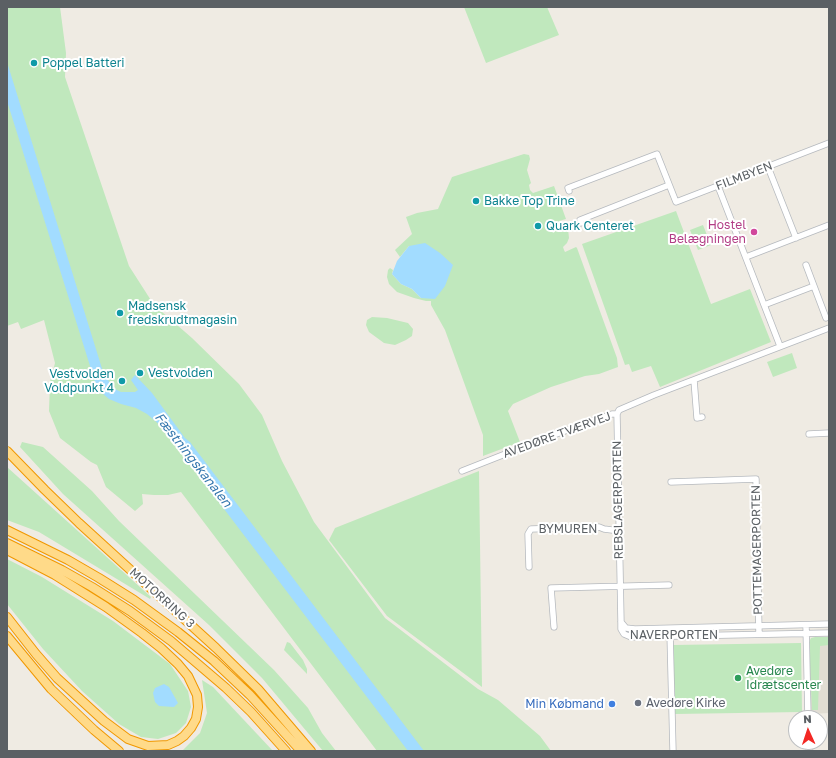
<!DOCTYPE html>
<html>
<head>
<meta charset="utf-8">
<style>
  body { margin:0 }
  #map { position:relative; width:836px; height:758px; overflow:hidden; background:#efebe3; font-family:"Golos Text",sans-serif }
  canvas { display:block }
  .frame { position:absolute; inset:0; border:8px solid #5b6064; pointer-events:none }
  .north { position:absolute; left:788px; top:710px; width:40px; height:40px; box-sizing:border-box; background:#fff; border:1px solid #bdbfc1; border-radius:50%; rotate:357deg; font-size:11px; font-weight:700; line-height:16px; text-align:center; color:#5b6064 }
  .north::after { content:''; display:block; margin:auto; width:14px; height:18px; background:#f32824; clip-path:polygon(50% 0,100% 100%,50% 72%,0 100%) }
</style>
</head>
<body>
<div id="map">
<canvas width="836" height="758"></canvas>
<div class="frame"></div>
<div class="north">N</div>
</div>
<script>
const ctx = document.querySelector('canvas').getContext('2d');
ctx.lineJoin = 'round';
function fillPath(path, color) { ctx.fillStyle = color; ctx.fill(path, 'evenodd'); }
const shape = rows => new Path2D(rows.map(r => 'M' + r).join(''));
function strokePath(path, color, width, dash) { ctx.strokeStyle = color; ctx.lineWidth = width; ctx.lineCap = dash ? 'butt' : 'round'; ctx.setLineDash(dash || []); ctx.stroke(path); }
function write(font, color, halo, rows, align = 'center') {
  ctx.font = font + ' "Golos Text",sans-serif'; ctx.lineWidth = 4; ctx.setLineDash([]); ctx.textBaseline = 'middle'; ctx.strokeStyle = halo; ctx.fillStyle = color; for (const [text, x, y, turn = 0] of rows) {
    ctx.save(); ctx.translate(x, y); ctx.rotate((+turn || 0) * Math.PI / 180); ctx.textAlign = isNaN(turn) ? turn : align; if (halo) ctx.strokeText(text, 0, 0); ctx.fillText(text, 0, 0); ctx.restore();
  }
}
fillPath(shape([
  [829,641,829,713,810,714,808,642]
]), '#e1ddd3');
fillPath(shape([
  [7,7,60,7,66,53,65,77,129,266,154,305,192,338,239,384,262,415,282,461,314,522,385,618,478,689,498,700,540,736,551,751,377,751,181,492,168,495,154,495,142,494,143,504,135,511,106,487,97,465,91,462,60,438,49,411,50,382,55,363,44,320,21,329,18,322,7,326],
  [464,7,547,7,559,35,486,63],
  [524,154,529,155,530,159,527,170,531,183,529,185,530,190,533,193,554,186,566,219,559,221,560,229,568,229,569,238,567,243,563,247,564,250,565,252,576,247,577,248,617,358,618,367,599,374,585,376,551,387,513,404,508,411,520,442,483,456,483,435,445,330,431,305,431,301,426,301,414,298,397,292,389,284,387,277,388,270,390,268,393,270,392,274,401,284,412,289,421,298,409,246,400,257,395,250,412,234,406,217,417,213,438,209,452,177],
  [676,211,711,304,750,289,771,342,660,387,651,366,632,372,629,364,625,365,582,244],
  [703,225,711,245,698,250,690,230],
  [372,317,387,318,408,323,413,329,412,336,406,340,395,345,384,343,369,332,366,325,367,320],
  [792,353,797,368,773,377,767,362],
  [22,442,43,447,92,491,119,521,274,670,308,708,322,733,336,751,323,751,262,678,209,625,63,494,20,447],
  [7,467,151,597,150,599,39,532,7,520],
  [479,471,482,687,387,616,329,540,335,528],
  [7,559,42,577,113,621,170,664,188,691,191,707,186,723,176,733,158,739,141,737,119,724,82,691,43,649,7,604],
  [815,637,829,637,829,645,820,646,818,710,812,710,809,642,811,638],
  [287,642,290,643,303,660,307,669,307,674,284,650],
  [801,643,802,712,675,714,673,645],
  [202,680,213,687,273,751,182,751,200,733,207,713]
]), '#c0e8bd');
fillPath(shape([
  [7,62,104,375,115,389,121,392,135,392,138,390,131,380,135,375,152,393,185,438,190,442,424,751,408,751,161,426,147,414,136,408,121,404,109,399,102,393,96,385,7,101],
  [425,243,440,253,453,265,445,286,435,299,421,298,412,289,401,284,392,274,397,261,409,246],
  [164,684,169,687,178,703,174,707,159,706,155,702,153,693,155,688]
]), '#a2dcff');
const minor = shape([
  [768,167,796,238],
  [718,186,780,346],
  [569,191,568,188,657,154,676,202,829,143],
  [581,223,580,220,669,185],
  [746,257,829,225],
  [806,265,826,318],
  [764,305,814,286],
  [694,380,697,418,702,417],
  [617,414,621,622,621,629,624,634,631,637,829,633],
  [617,414,619,410,654,395,829,328],
  [809,434,829,433],
  [462,471,551,436,612,414,617,414],
  [671,482,756,479,759,634],
  [529,567,528,534,531,529,599,527,604,529,620,531],
  [621,622,626,628,635,629,829,624],
  [806,625,808,718],
  [554,627,551,588,669,585],
  [670,633,673,751],
  [809,742,809,751]
]);
const highway = shape([
  [7,451,45,490,79,523,216,648,258,689,311,751],
  [7,530,68,560,99,578,134,600,178,632,214,661,250,695,301,751],
  [7,543,62,570,92,587,130,611,171,641,226,688,251,712,286,751],
  [7,550,55,575,106,607,142,633,161,648,178,664,188,676,197,695,198,707,196,719,191,728,184,736,177,741,168,745,148,746,128,739,104,721,57,678,36,654,7,617],
  [7,636,51,689,94,730,119,751]
]);
strokePath(minor, '#b5b9be', 7);
strokePath(highway, '#f19800', 10);
strokePath(minor, '#fff', 5.5);
strokePath(highway, '#ffda89', 8);
for (const [x, y, r, color] of [
  [34,63,4,"#0f9aa8"],
  [476,201,4,"#0f9aa8"],
  [538,226,4,"#0f9aa8"],
  [754,232,4,"#d1479c"],
  [120,313,4,"#0f9aa8"],
  [140,373,4,"#0f9aa8"],
  [122,381,4,"#0f9aa8"],
  [738,678,4,"#2e9e5b"],
  [638,703,4,"#6b7280"],
  [612,704,4,"#3f7fe0"]
]) { const dot = new Path2D(); dot.arc(x, y, r, 0, 2 * Math.PI); ctx.fillStyle = color; ctx.fill(dot); strokePath(dot, '#fff', 1.5); }
write('12px', '#0d838f', '#fff', [
  ["Poppel Batteri",42,63],
  ["Bakke Top Trine",484,201],
  ["Quark Centeret",546,226],
  ["Madsensk",128,306],
  ["fredskrudtmagasin",128,320],
  ["Vestvolden",148,373],
  ["Vestvolden",114,374,"right"],
  ["Voldpunkt 4",114,388,"right"]
], 'left');
write('12px', '#5b6064', '#fff', [
  ["FILMBYEN",744,176,-21],
  ["AVEDØRE TVÆRVEJ",557,435,-20],
  ["REBSLAGERPORTEN",618,500,-91],
  ["BYMUREN",568,529],
  ["POTTEMAGERPORTEN",757,550,-91],
  ["MOTORRING 3",162,598,42],
  ["NAVERPORTEN",674,635]
]);
write('12px', '#b23c85', '#fff', [
  ["Hostel",746,225],
  ["Belægningen",746,239]
], 'right');
write('12px', '#27864d', '#fff', [
  ["Avedøre",746,671],
  ["Idrætscenter",746,685]
], 'left');
write('12px', '#5b616d', '#fff', [
  ["Avedøre Kirke",646,703]
], 'left');
write('12px', '#366cbe', '#fff', [
  ["Min Købmand",604,704]
], 'right');
write('italic 13px', '#3678ae', '#fff', [
  ["Fæstningskanalen",193,460,52]
]);
</script>
</body>
</html>
